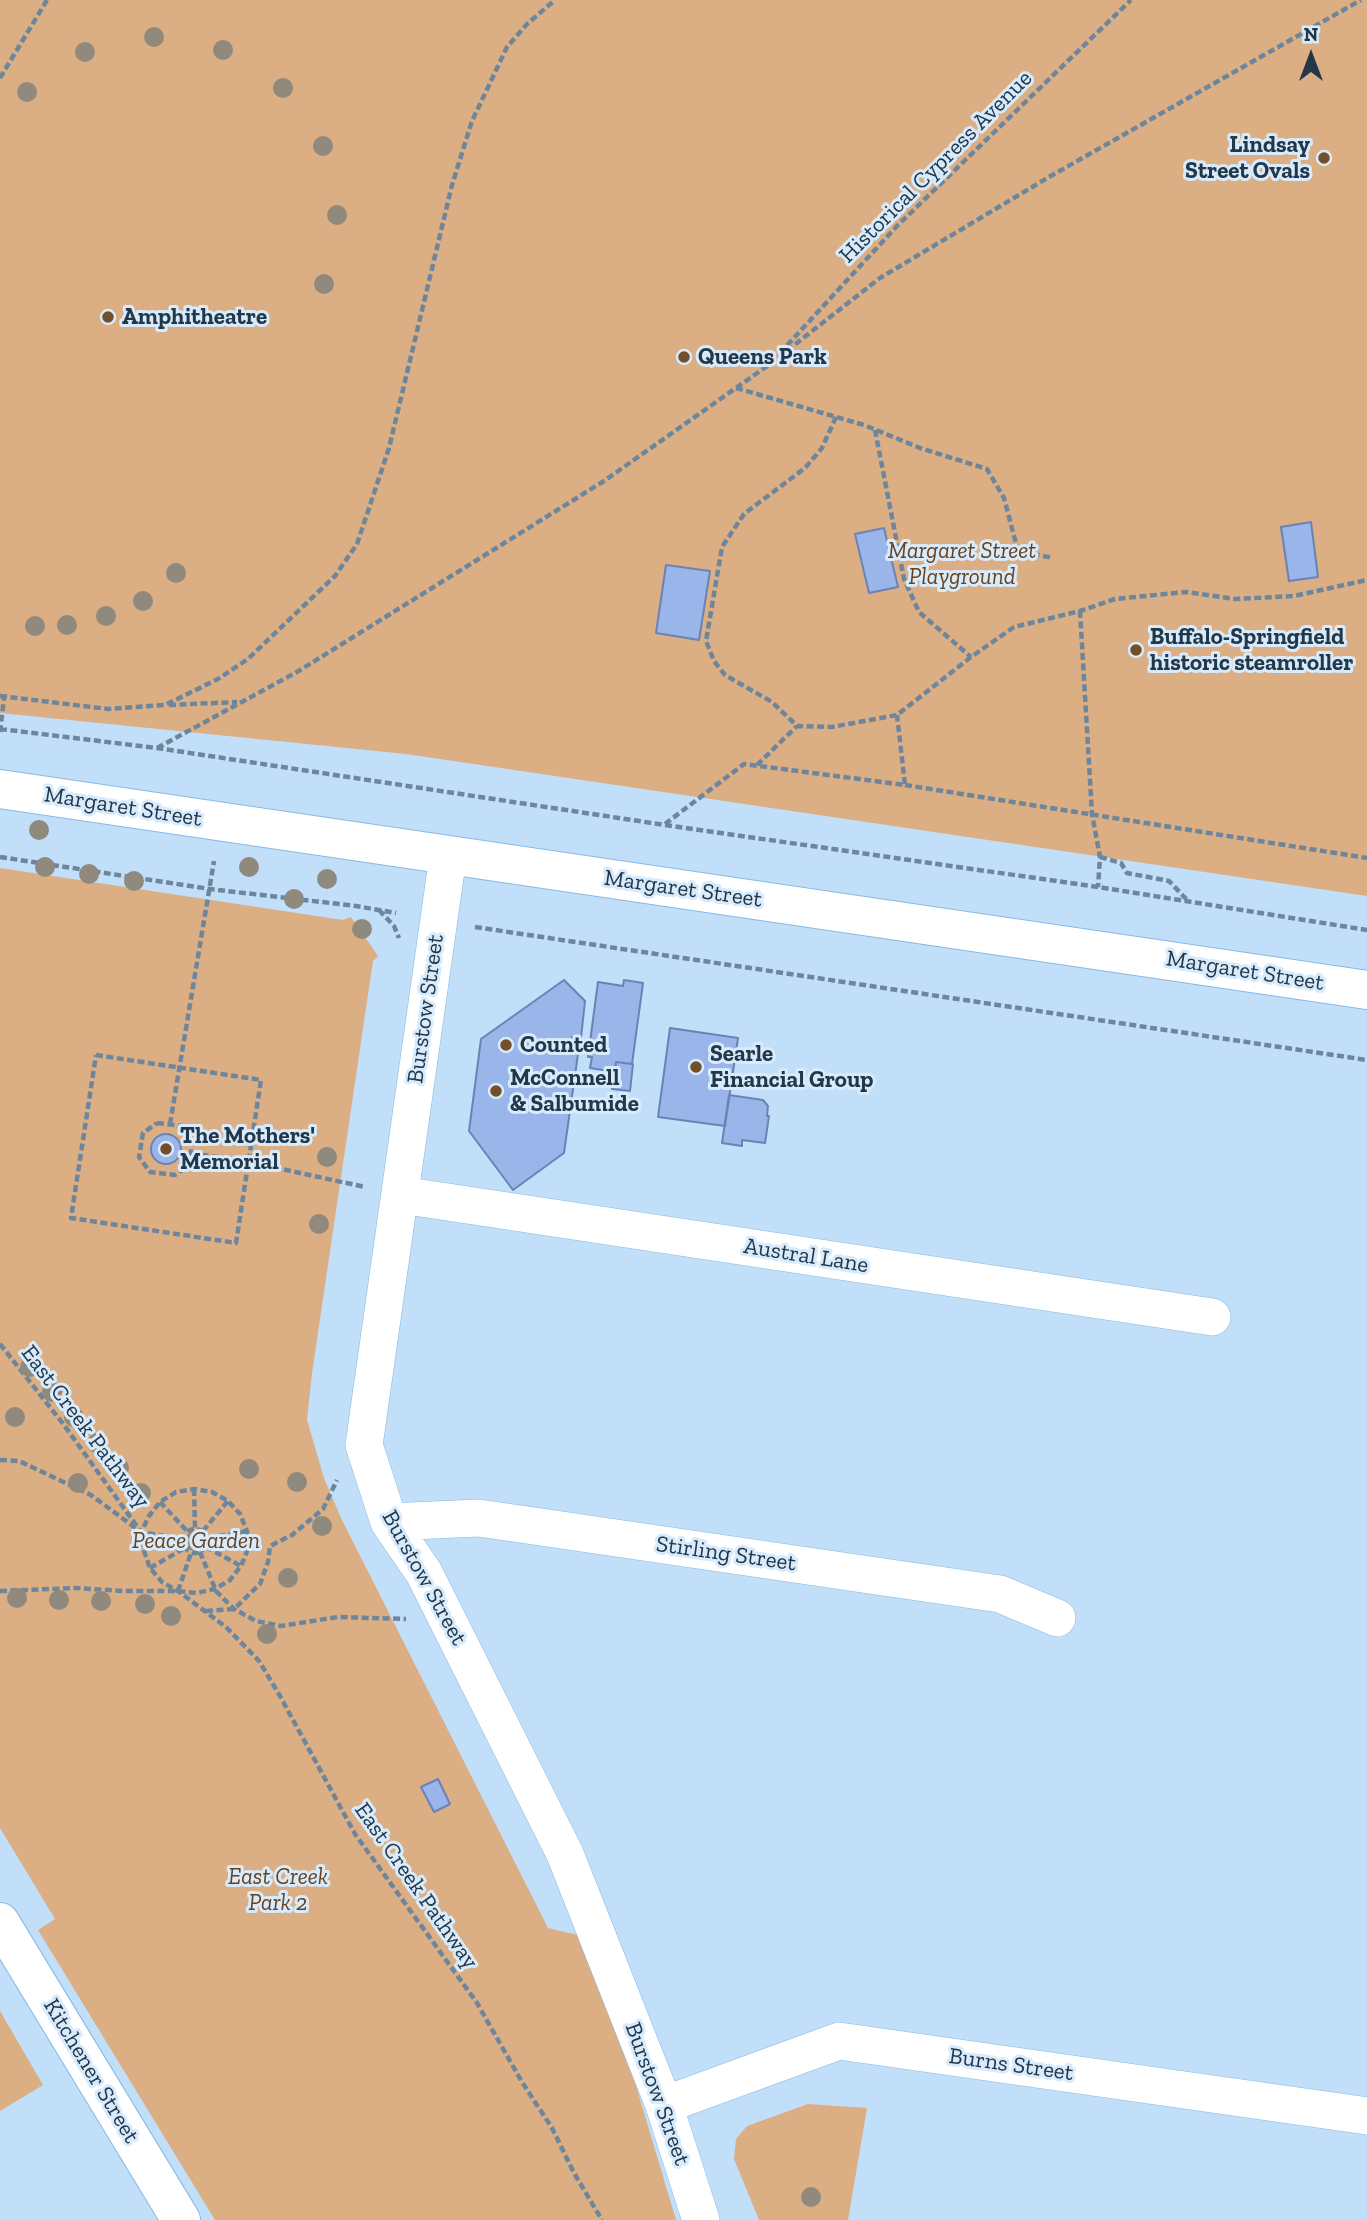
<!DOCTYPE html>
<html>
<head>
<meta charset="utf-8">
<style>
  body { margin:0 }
  #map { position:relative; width:1367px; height:2220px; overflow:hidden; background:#c1dff9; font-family:"Zilla Slab",serif }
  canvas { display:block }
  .north { position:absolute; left:1276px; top:21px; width:70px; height:70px; -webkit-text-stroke:5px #d7ebfd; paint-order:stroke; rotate:0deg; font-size:19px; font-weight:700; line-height:28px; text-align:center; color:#223748 }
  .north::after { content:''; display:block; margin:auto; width:24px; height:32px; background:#223748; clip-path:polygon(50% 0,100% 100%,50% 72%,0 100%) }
</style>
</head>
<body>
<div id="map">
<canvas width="1367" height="2220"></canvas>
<div class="north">N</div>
</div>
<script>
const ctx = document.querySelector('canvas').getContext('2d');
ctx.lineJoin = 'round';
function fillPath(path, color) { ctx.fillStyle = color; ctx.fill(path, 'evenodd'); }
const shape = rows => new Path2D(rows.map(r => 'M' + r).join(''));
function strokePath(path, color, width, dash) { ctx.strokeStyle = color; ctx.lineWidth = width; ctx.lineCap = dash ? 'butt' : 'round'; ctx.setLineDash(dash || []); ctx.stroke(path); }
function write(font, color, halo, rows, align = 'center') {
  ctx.font = font + ' "Zilla Slab",serif'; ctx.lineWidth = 6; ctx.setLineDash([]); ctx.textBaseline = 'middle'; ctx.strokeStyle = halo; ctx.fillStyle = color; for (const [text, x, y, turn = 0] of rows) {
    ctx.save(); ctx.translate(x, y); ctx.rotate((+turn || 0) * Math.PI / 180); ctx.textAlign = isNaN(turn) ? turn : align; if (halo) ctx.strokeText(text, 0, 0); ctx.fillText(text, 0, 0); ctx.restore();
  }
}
fillPath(shape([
  [0,0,1367,0,1367,896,406,754,0,713],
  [0,868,343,920,351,917,378,956,373,961,312,1373,307,1420,324,1478,341,1518,548,1928,582,1936,637,2089,676,2220,215,2220,38,1930,55,1919,0,1828],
  [0,2011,43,2085,0,2111],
  [808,2104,867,2108,848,2220,759,2220,734,2159,736,2139,747,2126]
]), '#dcae83');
const building = shape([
  [1311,522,1318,577,1289,581,1281,527,1311,522],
  [884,528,898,587,869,593,855,534,884,528],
  [666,565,710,571,699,640,656,633,666,565],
  [564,980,585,1001,581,1038,572,1037,579,1047,564,1153,513,1190,469,1131,481,1039,564,980],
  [624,980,643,983,632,1064,616,1062,615,1072,590,1068,592,1057,588,1057,598,982,623,986,624,980],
  [670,1028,738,1038,725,1126,658,1117,670,1028],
  [616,1062,633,1064,630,1091,612,1089,616,1062],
  [729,1095,763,1100,768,1106,767,1116,769,1116,765,1143,742,1140,742,1146,722,1143,729,1095],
  '151 1149a15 15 0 1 1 30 0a15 15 0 1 1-30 0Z',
  [438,1779,450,1804,434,1812,421,1787,438,1779]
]);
fillPath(building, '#9ab5e9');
strokePath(building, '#6a83b5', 2);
const minor = shape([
  [448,856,364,1445,389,1522,424,1573,565,1854,664,2105,701,2220],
  [401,1195,1212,1317],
  [389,1522,479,1518,1000,1594,1057,1618],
  [664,2105,839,2041,1367,2116]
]);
const tertiary = shape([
  [0,789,1367,990]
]);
const primary = shape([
  [0,1922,181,2220]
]);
strokePath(minor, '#86bae4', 38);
strokePath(tertiary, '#86bae4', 40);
strokePath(primary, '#86bae4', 40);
strokePath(shape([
  [0,78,47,0],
  [780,353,897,226,1131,0],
  [736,388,864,425,920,448,987,469,1004,498,1018,551,1053,558],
  [836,417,822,448,805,468,744,514,722,547,706,641,714,661,725,675,772,702,797,726,832,727,897,715,971,657,1014,627,1080,611,1115,599,1186,592,1235,599,1294,596,1367,580],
  [875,430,904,579,919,612,971,657],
  [1080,611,1092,814,1100,857,1098,887],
  [0,696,108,709,165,705,218,679,248,659,335,576,357,544,389,448,452,185,472,121,507,47,527,24,555,0],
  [169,705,237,702],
  [0,729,157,748,665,825,1098,887,1367,930],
  [0,732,4,698],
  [157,748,297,672,604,481,770,364,880,278,1049,177,1361,0],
  [757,765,797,726],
  [905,785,1367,858],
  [665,824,744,764,905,785,897,715],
  [0,857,210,889,356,906,396,913],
  [1100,857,1121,863,1127,873,1169,881,1189,902],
  [379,910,394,926,399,938],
  [475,927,1367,1060],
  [96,1055,261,1080,236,1243,71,1218,96,1055],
  [157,1123,182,1126,193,1140,189,1165,175,1175,150,1172,139,1157,143,1133,157,1123],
  [170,1124,214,861],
  [191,1153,249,1162,365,1187],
  [0,1344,64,1425,141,1532],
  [0,1460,19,1461,91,1495,141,1532,182,1539],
  [194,1489,195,1528],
  [160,1502,187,1531],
  '183 1541a12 12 0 1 1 24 0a12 12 0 1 1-24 0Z',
  [203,1531,228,1501],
  [208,1538,247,1531],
  [206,1547,241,1566],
  [200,1552,216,1591,234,1609,256,1621,281,1626,338,1617,406,1619],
  [150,1568,185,1548],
  [0,1591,76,1588,123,1591,178,1591,196,1593,215,1589,230,1580,241,1566,248,1549,247,1531,240,1514,228,1501,212,1492,194,1489,176,1492,160,1502,149,1516,141,1532,144,1551,150,1568,162,1582,178,1591,226,1627,259,1661,280,1696,355,1834,477,2003,522,2082,552,2128,574,2173,602,2220],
  [178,1591,191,1553],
  [206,1611,234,1609,260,1584,268,1562,270,1546,292,1535,323,1509,337,1480]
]), '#6d869c', 4.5, [7, 3.5]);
strokePath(minor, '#fff', 37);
strokePath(tertiary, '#fff', 38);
strokePath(primary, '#fff', 38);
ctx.fillStyle = '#90897e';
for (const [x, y] of [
  [154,37],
  [223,50],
  [85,52],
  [283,88],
  [27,92],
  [323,146],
  [337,215],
  [324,284],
  [176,573],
  [143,601],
  [106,616],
  [67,625],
  [35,626],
  [39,830],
  [45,867],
  [249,867],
  [89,874],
  [327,879],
  [134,881],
  [294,899],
  [362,929],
  [327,1157],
  [319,1224],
  [30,1367],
  [52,1392],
  [15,1417],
  [74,1417],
  [97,1443],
  [119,1468],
  [249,1469],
  [297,1482],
  [78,1483],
  [141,1493],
  [322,1526],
  [195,1541],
  [288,1578],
  [17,1598],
  [59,1600],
  [101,1601],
  [145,1604],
  [171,1616],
  [267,1634],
  [811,2197]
]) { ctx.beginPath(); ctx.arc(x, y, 10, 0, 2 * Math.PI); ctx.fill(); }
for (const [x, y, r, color] of [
  [1324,158,7,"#734e2a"],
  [108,317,7,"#734e2a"],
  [684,357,7,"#734e2a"],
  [1136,650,7,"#734e2a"],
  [506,1045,7,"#734e2a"],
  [696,1067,7,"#734e2a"],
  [496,1091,7,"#734e2a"],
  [166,1149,7,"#734e2a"]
]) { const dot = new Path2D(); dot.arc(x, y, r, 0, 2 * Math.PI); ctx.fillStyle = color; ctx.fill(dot); strokePath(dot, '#d7ebfd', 2.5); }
write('bold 23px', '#223748', '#d7ebfd', [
  ["Lindsay",1310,145,"right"],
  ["Street Ovals",1310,171,"right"],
  ["Amphitheatre",122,317],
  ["Queens Park",698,357],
  ["Buffalo-Springfield",1150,637],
  ["historic steamroller",1150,663],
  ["Counted",520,1045],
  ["Searle",710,1054],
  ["Financial Group",710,1080],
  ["McConnell",510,1078],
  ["& Salbumide",510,1104],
  ["The Mothers'",180,1136],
  ["Memorial",180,1162]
], 'left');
write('23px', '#223748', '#d7ebfd', [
  ["Historical Cypress Avenue",936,167,-45],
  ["Margaret Street",123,807,9],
  ["Margaret Street",683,889,8],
  ["Margaret Street",1245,971,9],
  ["Burstow Street",426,1009,-82],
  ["Austral Lane",806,1256,9],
  ["East Creek Pathway",85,1427,53],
  ["Stirling Street",726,1554,8],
  ["Burstow Street",424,1578,61],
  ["East Creek Pathway",416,1886,55],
  ["Burns Street",1011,2065,8],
  ["Kitchener Street",91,2071,59],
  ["Burstow Street",657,2094,70]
]);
write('italic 23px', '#68421a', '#d7ebfd', [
  ["Margaret Street",962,551],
  ["Playground",962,577],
  ["Peace Garden",196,1541],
  ["East Creek",278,1877],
  ["Park 2",278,1903]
]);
</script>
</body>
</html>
